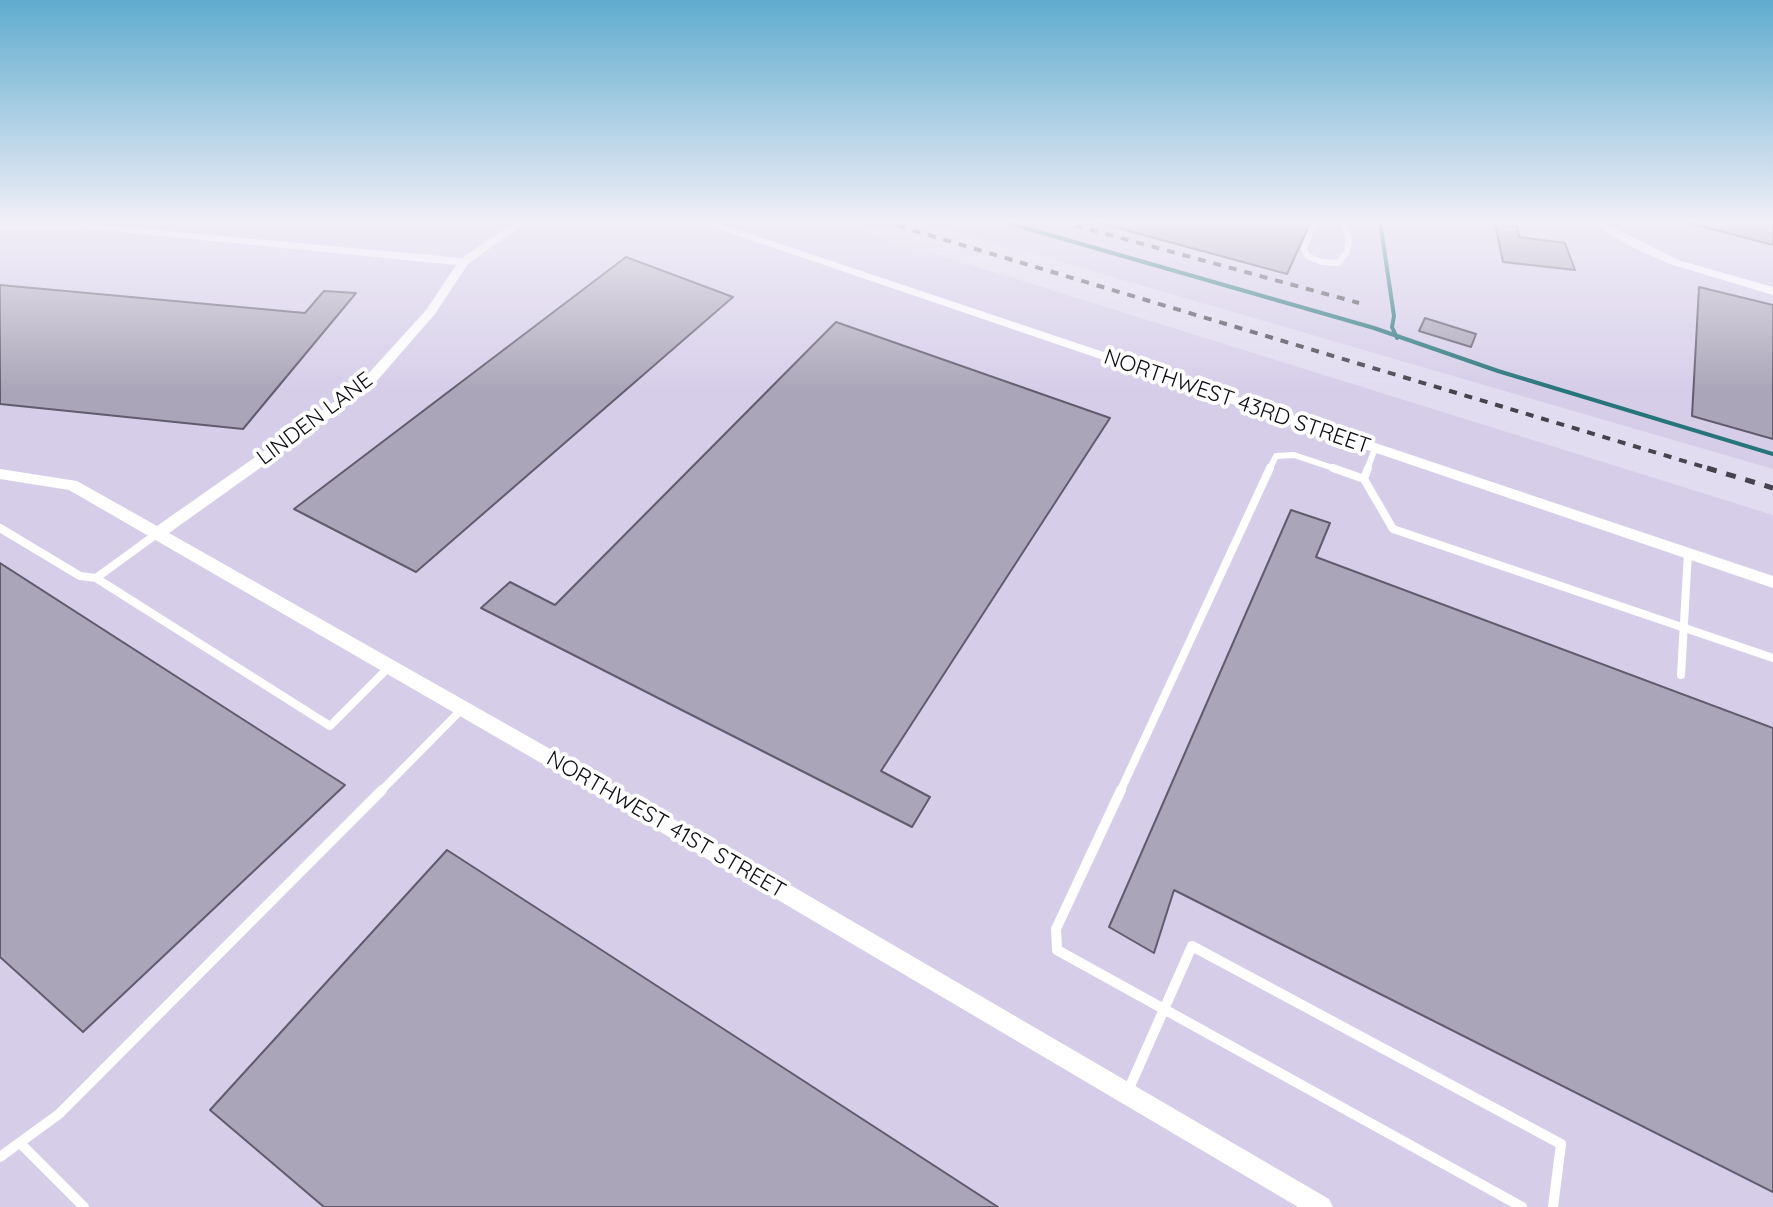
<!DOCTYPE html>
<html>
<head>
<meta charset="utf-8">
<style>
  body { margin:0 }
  canvas { display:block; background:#e1dcf0 }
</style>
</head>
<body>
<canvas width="1773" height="1207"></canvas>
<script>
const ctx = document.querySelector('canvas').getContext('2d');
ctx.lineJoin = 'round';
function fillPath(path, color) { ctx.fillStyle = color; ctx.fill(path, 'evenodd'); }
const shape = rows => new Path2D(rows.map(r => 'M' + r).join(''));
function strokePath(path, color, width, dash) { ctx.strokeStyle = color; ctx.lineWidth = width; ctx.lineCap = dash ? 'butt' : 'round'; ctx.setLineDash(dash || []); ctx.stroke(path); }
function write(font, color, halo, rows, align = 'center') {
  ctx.font = font + ' Quicksand,sans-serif'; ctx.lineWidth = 8; ctx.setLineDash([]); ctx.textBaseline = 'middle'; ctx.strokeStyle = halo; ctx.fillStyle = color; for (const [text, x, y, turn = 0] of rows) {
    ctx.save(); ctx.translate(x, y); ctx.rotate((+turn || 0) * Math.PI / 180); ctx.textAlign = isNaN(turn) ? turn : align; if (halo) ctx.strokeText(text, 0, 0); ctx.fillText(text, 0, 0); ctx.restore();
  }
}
fillPath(shape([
  [0,221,830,221,1773,515,1773,1207,0,1207],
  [920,221,1773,221,1773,469]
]), '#d6cee9');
strokePath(shape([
  [1001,221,1374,328,1498,371,1773,454],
  [1380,221,1394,316,1392,327,1397,338]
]), '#27747a', 4);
const building = shape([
  [1092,221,1311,221,1287,274,1092,221],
  [1681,221,1773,221,1773,245,1681,221],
  [1495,224,1517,227,1519,237,1565,243,1575,270,1503,262,1495,224],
  [626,257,733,297,416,572,294,509,626,257],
  [0,285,305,313,324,291,356,293,243,429,0,404,0,285],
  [1699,287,1773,305,1773,439,1692,416,1699,287],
  [1425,318,1476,334,1471,347,1419,331,1425,318],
  [836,322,1110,418,881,771,930,797,912,827,481,608,510,582,555,605,836,322],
  [1291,510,1330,523,1316,557,1773,728,1773,1192,1174,890,1154,953,1109,927,1291,510],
  [0,563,345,785,83,1032,0,957,0,563],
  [447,850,756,1050,998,1207,324,1207,210,1110,447,850]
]);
fillPath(building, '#aaa5b8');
strokePath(building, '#615c6d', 2);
strokePath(shape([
  [1315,221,1304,248,1307,256,1322,262,1338,263,1347,252,1349,239,1343,221],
  [1269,470,1276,456,1294,455,1339,470],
  [1367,470,1375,448]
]), '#fff', 6);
strokePath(shape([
  [1333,468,1364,479,1393,529,1773,658],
  [1364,479,1368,468],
  [0,528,80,576,96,578],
  [158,533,96,578,330,726,390,666],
  [1681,675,1688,553],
  [380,792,463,708],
  [1120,792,1270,468]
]), '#fff', 8);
strokePath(shape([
  [1121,790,1056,929,1057,950,1522,1207],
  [1127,1093,1192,946,1561,1144,1553,1207],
  [20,1143,84,1207],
  [0,1157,59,1114,382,790]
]), '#fff', 10);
fillPath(shape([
  [58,221,462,258,516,221,528,221,468,264,435,314,368,391,169,533,792,886,1329,1199,1333,1207,1298,1207,778,900,69,490,0,479,0,469,77,481,157,526,358,385,427,309,456,265,81,228,76,230,0,229,0,223,60,223,58,221],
  [695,221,712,221,1773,576,1773,588,695,221],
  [1587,221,1601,221,1678,260,1773,287,1773,295,1670,264,1634,248,1587,221]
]), '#fff');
strokePath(shape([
  [882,221,1714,470],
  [1059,221,1359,303]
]), '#45434d', 4, [8, 8]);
strokePath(shape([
  [1707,468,1773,488]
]), '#45434d', 5, [10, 10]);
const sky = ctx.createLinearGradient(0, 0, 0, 390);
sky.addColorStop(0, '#5facce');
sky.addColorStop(0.57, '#f2eff8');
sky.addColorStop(1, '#f2eff800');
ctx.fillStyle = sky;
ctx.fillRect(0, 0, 1773, 390);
write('22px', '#0d0c12', '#fff', [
  ["NORTHWEST 43RD STREET",1237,402,19],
  ["LINDEN LANE",315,419,-37],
  ["NORTHWEST 41ST STREET",666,825,30]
]);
</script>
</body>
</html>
